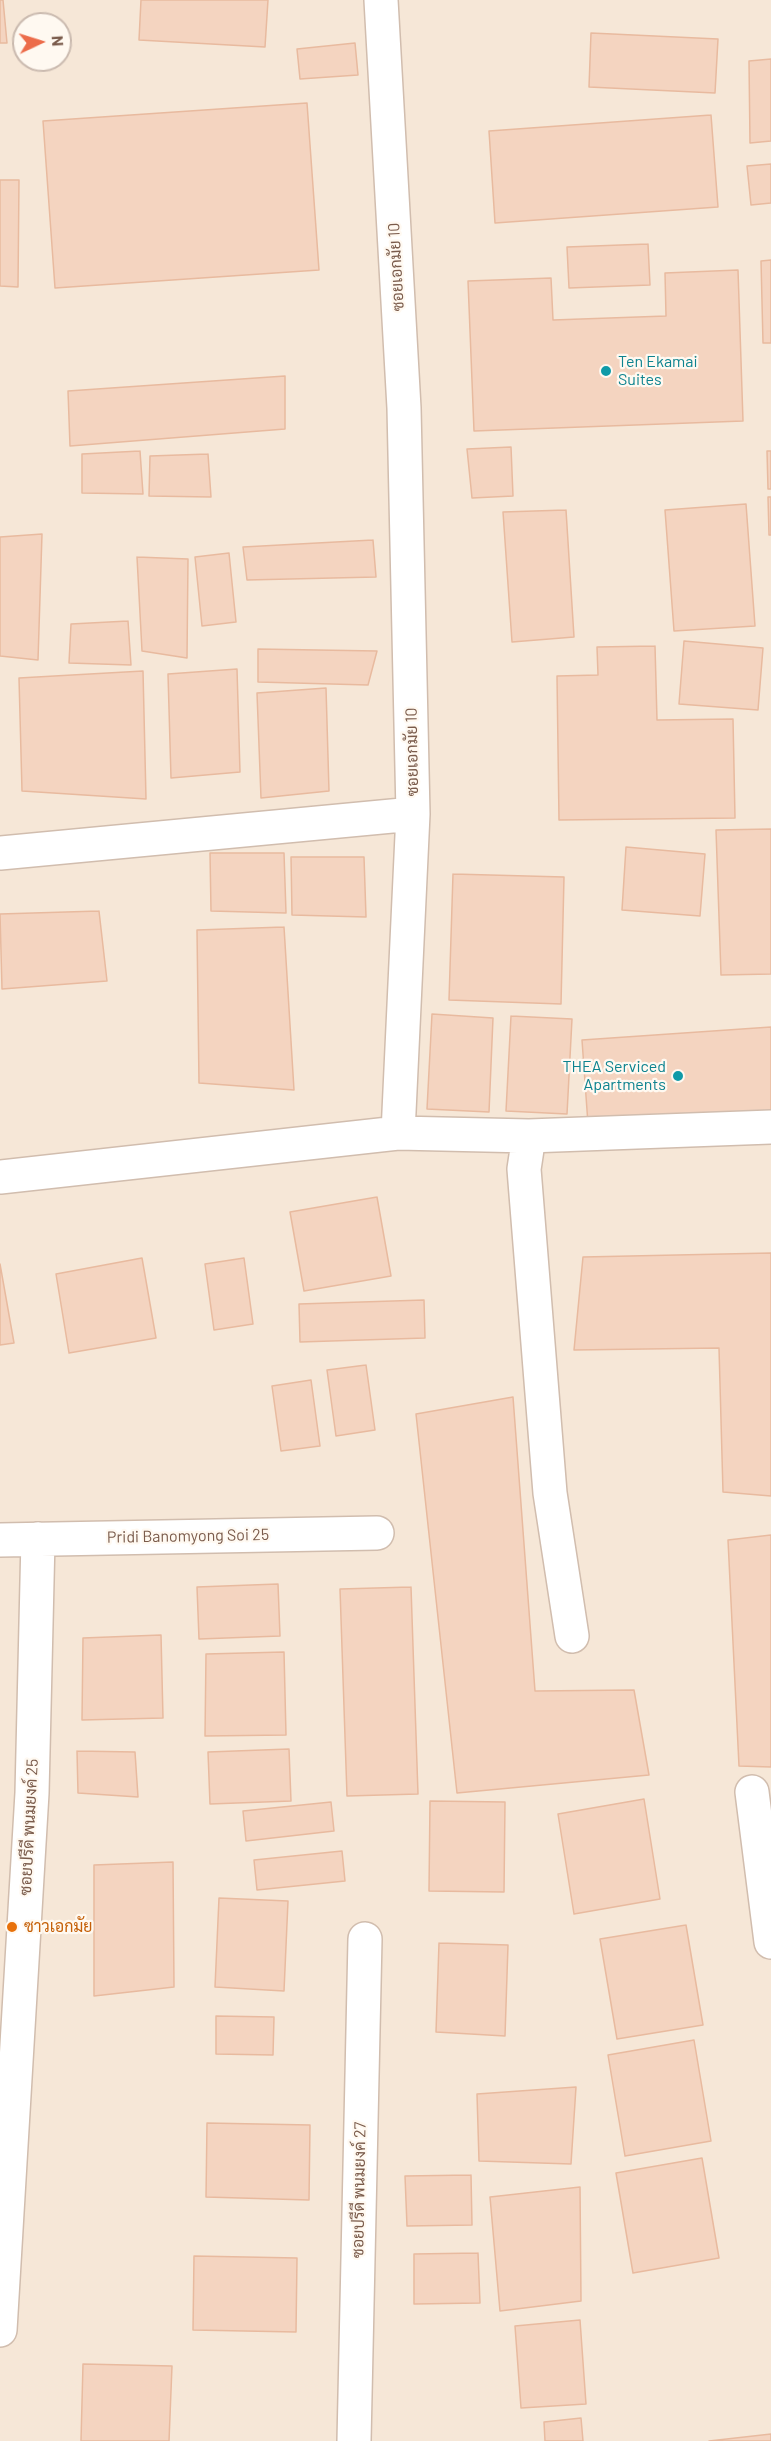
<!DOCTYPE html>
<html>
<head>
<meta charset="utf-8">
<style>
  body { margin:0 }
  #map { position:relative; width:771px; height:2441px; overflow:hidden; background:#fdf5ea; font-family:Barlow,sans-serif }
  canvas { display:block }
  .north { position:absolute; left:12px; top:12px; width:60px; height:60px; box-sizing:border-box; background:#fff9f1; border:2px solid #cabaaf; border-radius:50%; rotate:86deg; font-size:16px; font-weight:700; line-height:24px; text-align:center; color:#7a5b4b }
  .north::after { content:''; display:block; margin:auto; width:21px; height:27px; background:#ec6c4a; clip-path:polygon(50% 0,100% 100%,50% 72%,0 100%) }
</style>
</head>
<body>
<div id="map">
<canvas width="771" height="2441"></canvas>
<div class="north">N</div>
</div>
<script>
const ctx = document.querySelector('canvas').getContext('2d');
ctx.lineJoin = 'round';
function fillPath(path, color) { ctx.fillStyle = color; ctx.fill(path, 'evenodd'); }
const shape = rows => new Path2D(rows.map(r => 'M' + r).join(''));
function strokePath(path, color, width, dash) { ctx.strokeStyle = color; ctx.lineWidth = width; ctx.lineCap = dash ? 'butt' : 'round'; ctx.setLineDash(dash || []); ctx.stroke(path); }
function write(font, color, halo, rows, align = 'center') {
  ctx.font = font + ' Barlow,Sarabun,sans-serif'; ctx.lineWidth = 4.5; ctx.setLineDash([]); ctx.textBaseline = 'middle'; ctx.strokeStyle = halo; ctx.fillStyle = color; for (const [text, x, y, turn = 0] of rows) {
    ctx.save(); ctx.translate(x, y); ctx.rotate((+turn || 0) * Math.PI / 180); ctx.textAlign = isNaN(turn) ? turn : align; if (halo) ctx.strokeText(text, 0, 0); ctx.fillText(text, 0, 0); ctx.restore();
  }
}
fillPath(shape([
  [0,0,771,0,771,2441,0,2441],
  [24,24,60,24,60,60,24,60]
]), '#f6e7d7');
const building = shape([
  [0,0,3,0,7,43,0,43,0,0],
  [141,0,268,0,265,47,139,40,141,0],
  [591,33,718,39,715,93,589,87,591,33],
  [355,43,358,75,300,79,297,49,355,43],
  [771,59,771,141,750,143,749,61,771,59],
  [307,103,319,270,55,288,43,121,307,103],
  [711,115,718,207,495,223,489,131,711,115],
  [771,164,771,203,751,205,747,166,771,164],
  [0,180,19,180,18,287,0,286,0,180],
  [648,244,650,285,569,288,567,247,648,244],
  [771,260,771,343,763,343,761,261,771,260],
  [738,270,743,421,474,431,468,281,551,278,553,320,666,316,665,273,738,270],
  [285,376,285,429,70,446,68,391,285,376],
  [511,447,513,496,472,498,467,449,511,447],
  [140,451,143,494,82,493,82,454,140,451],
  [767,451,771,451,771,489,768,489,767,451],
  [208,454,211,497,149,496,150,456,208,454],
  [768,497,771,497,771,535,769,535,768,497],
  [746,504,755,626,674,631,665,510,746,504],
  [566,510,574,637,512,642,503,512,566,510],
  [42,534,38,660,0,656,0,537,42,534],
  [373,540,376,577,247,580,243,547,373,540],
  [229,553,236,622,202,626,195,557,229,553],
  [137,557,188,559,187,658,142,651,137,557],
  [128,621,131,665,69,663,71,624,128,621],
  [684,641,763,648,758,710,679,704,684,641],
  [655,646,657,720,733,719,735,818,559,820,557,676,598,675,597,647,655,646],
  [258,649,377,651,368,685,258,682,258,649],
  [237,669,240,772,171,778,168,674,237,669],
  [143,671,146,799,22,791,19,678,143,671],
  [326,688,329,791,261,798,257,693,326,688],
  [771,829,771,974,721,975,716,830,771,829],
  [626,847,705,854,700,916,622,910,626,847],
  [210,853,284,853,286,913,211,911,210,853],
  [291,857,364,857,366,917,292,915,291,857],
  [453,874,564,877,561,1004,449,1000,453,874],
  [99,911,107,981,2,989,0,914,99,911],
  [284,927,294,1090,199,1083,197,930,284,927],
  [432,1014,493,1018,489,1112,427,1109,432,1014],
  [511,1016,572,1019,567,1114,506,1111,511,1016],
  [771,1027,771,1112,588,1124,582,1040,771,1027],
  [377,1197,391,1276,304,1291,290,1212,377,1197],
  [771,1253,771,1496,723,1492,719,1348,574,1350,583,1257,771,1253],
  [142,1258,156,1338,69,1353,56,1274,142,1258],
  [244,1258,253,1324,214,1330,205,1264,244,1258],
  [0,1264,14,1343,0,1345,0,1264],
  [424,1300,425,1338,300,1342,299,1304,424,1300],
  [366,1365,375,1430,336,1436,327,1370,366,1365],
  [311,1380,320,1446,281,1451,272,1386,311,1380],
  [513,1397,535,1691,634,1690,649,1775,457,1793,416,1414,513,1397],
  [771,1535,771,1767,739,1766,728,1540,771,1535],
  [278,1584,280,1636,199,1639,197,1587,278,1584],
  [411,1587,418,1794,347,1796,340,1589,411,1587],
  [161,1635,163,1718,82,1720,83,1638,161,1635],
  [284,1652,286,1735,205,1736,206,1654,284,1652],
  [289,1749,291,1801,210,1804,208,1752,289,1749],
  [77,1751,135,1752,138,1797,78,1793,77,1751],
  [644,1799,660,1899,574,1914,558,1814,644,1799],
  [430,1801,505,1802,504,1892,429,1891,430,1801],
  [331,1802,334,1831,246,1841,243,1811,331,1802],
  [342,1851,345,1881,257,1890,254,1860,342,1851],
  [173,1862,174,1987,94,1996,94,1865,173,1862],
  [219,1898,288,1901,284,1991,215,1987,219,1898],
  [686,1925,703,2025,617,2039,600,1939,686,1925],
  [439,1943,508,1945,505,2036,436,2032,439,1943],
  [216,2016,274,2017,273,2055,216,2054,216,2016],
  [694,2040,711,2141,625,2156,608,2055,694,2040],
  [576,2087,571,2164,479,2161,477,2094,576,2087],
  [207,2123,310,2125,309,2200,206,2197,207,2123],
  [702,2158,719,2258,633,2273,616,2173,702,2158],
  [471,2175,472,2225,407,2226,405,2176,471,2175],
  [580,2187,581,2301,500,2311,490,2197,580,2187],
  [478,2253,480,2303,414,2304,414,2254,478,2253],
  [194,2256,297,2258,296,2332,193,2330,194,2256],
  [580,2320,586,2404,521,2408,515,2326,580,2320],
  [83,2364,172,2366,169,2441,81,2441,83,2364],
  [581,2418,583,2441,545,2441,544,2422,581,2418],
  [771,2434,771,2441,709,2441,771,2434]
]);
fillPath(building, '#f4d4c0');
strokePath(building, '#e8ba9f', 1.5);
const street = shape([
  [381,0,404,408,413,814,398,1133,529,1136,771,1127],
  [0,853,413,814],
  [529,1136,524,1169,550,1493,572,1636],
  [0,1177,398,1133],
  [0,1540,377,1533],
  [752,1792,771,1942],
  [0,2330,32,1793,38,1539],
  [354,2441,365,1939]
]);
strokePath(street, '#d1bdae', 36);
strokePath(street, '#fff', 33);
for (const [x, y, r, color] of [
  [606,371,6,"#0f9aa8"],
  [678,1076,6,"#0f9aa8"],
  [12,1927,6,"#e8710a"]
]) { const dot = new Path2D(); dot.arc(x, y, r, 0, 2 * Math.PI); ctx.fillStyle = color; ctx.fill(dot); strokePath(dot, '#fff9f1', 2); }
write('16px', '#7a5b4b', '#fff9f1', [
  ["ซอยเอกมัย 10",396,267,-93],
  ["ซอยเอกมัย 10",412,752,-91],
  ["Pridi Banomyong Soi 25",188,1536,-1],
  ["ซอยปรีดี พนมยงค์ 25",29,1827,-87],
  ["ซอยปรีดี พนมยงค์ 27",359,2190,-89]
]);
write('16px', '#0d838f', '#fff9f1', [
  ["Ten Ekamai",618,362],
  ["Suites",618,380],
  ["THEA Serviced",666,1067,"right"],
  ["Apartments",666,1085,"right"]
], 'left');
write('16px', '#c56008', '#fff9f1', [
  ["ซาวเอกมัย",24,1927]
], 'left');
</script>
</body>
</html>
